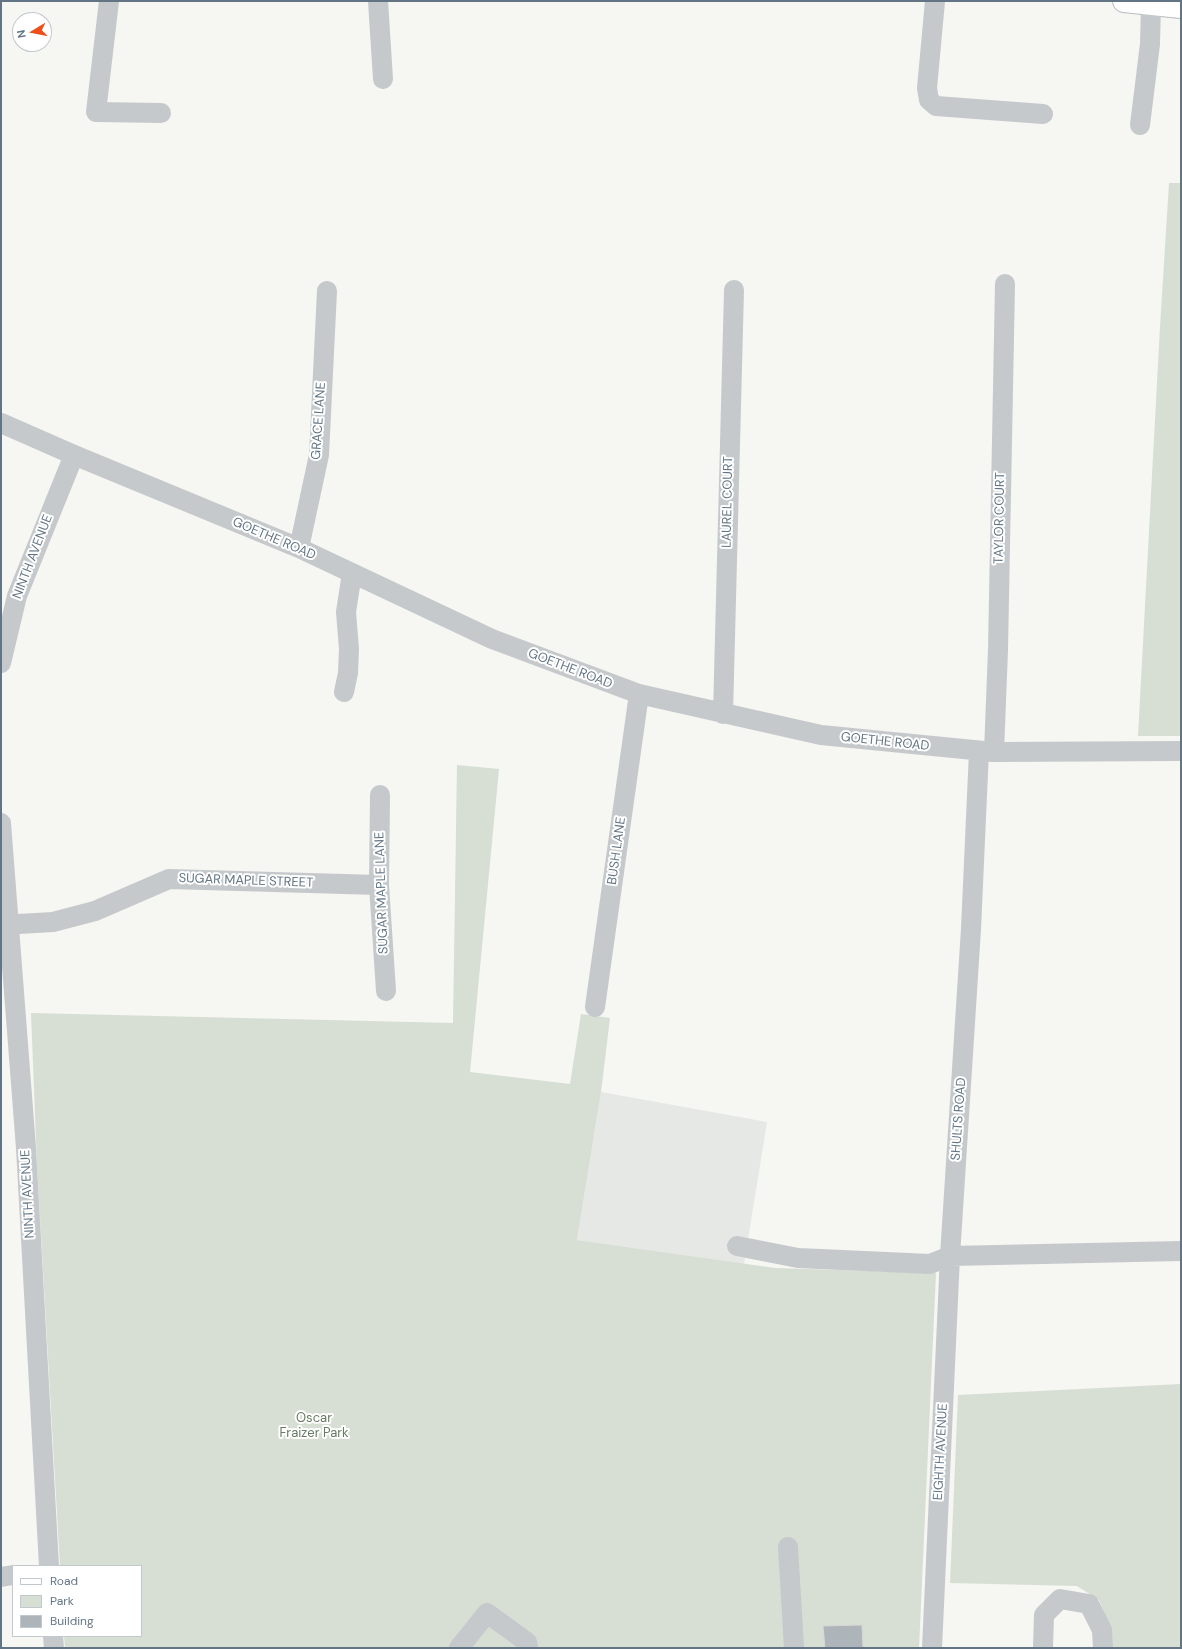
<!DOCTYPE html>
<html>
<head>
<meta charset="utf-8">
<style>
  body { margin:0 }
  #map { position:relative; width:1182px; height:1649px; overflow:hidden; background:#f6f6f2; font-family:"DM Sans",sans-serif }
  canvas { display:block }
  .frame { position:absolute; inset:0; border:2px solid #637585; pointer-events:none }
  .legend { position:absolute; left:12px; top:1565px; width:130px; height:72px; box-sizing:border-box; background:#fff; border:1px solid #c1c8ce; margin:0; padding:5px 7px; list-style:none; font-size:12px; color:#637585 }
  .legend li { display:flex; align-items:center; gap:8px; height:20px }
  .legend b { width:20px; border:1px solid #c1c8ce }
  .north { position:absolute; left:12px; top:12px; width:40px; height:40px; box-sizing:border-box; background:#fff; border:1px solid #c1c8ce; border-radius:50%; rotate:260deg; font-size:11px; font-weight:700; line-height:16px; text-align:center; color:#637585 }
  .north::after { content:''; display:block; margin:auto; width:14px; height:18px; background:#ef4d19; clip-path:polygon(50% 0,100% 100%,50% 72%,0 100%) }
</style>
</head>
<body>
<div id="map">
<canvas width="1182" height="1649"></canvas>
<div class="frame"></div>
<ul class="legend">
<li><b style="height:5px;background:#fff"></b>Road</li>
<li><b style="height:11px;background:#d7ded3"></b>Park</li>
<li><b style="height:11px;background:#adb5bb"></b>Building</li>
</ul>
<div class="north">N</div>
</div>
<script>
const ctx = document.querySelector('canvas').getContext('2d');
ctx.lineJoin = 'round';
function fillPath(path, color) { ctx.fillStyle = color; ctx.fill(path, 'evenodd'); }
const shape = rows => new Path2D(rows.map(r => 'M' + r).join(''));
function strokePath(path, color, width, dash) { ctx.strokeStyle = color; ctx.lineWidth = width; ctx.lineCap = dash ? 'butt' : 'round'; ctx.setLineDash(dash || []); ctx.stroke(path); }
function write(font, color, halo, rows, align = 'center') {
  ctx.font = font + ' "DM Sans",sans-serif'; ctx.lineWidth = 4; ctx.setLineDash([]); ctx.textBaseline = 'middle'; ctx.strokeStyle = halo; ctx.fillStyle = color; for (const [text, x, y, turn = 0] of rows) {
    ctx.save(); ctx.translate(x, y); ctx.rotate((+turn || 0) * Math.PI / 180); ctx.textAlign = isNaN(turn) ? turn : align; if (halo) ctx.strokeText(text, 0, 0); ctx.fillText(text, 0, 0); ctx.restore();
  }
}
fillPath(shape([
  [601,1092,767,1122,744,1264,577,1240]
]), '#e6e8e5');
fillPath(shape([
  [1169,183,1181,183,1181,736,1138,736,1160,327],
  [457,765,499,769,470,1072,570,1084,581,1014,610,1018,601,1092,577,1240,775,1268,936,1273,919,1648,65,1648,64,1636,141,1636,141,1566,60,1566,37,1165,31,1013,453,1023],
  [1181,1384,1181,1648,1110,1648,1108,1622,1099,1600,1077,1586,950,1583,958,1395]
]), '#d7ded3');
const building = shape([
  [862,1625,863,1648,825,1648,823,1626,862,1625]
]);
fillPath(building, '#adb5bb');
strokePath(building, '#d7d7d5', 1);
const major = shape([
  [1124,1,1181,7]
]);
strokePath(major, '#b8bcc0', 24);
strokePath(shape([
  [109,1,96,112,161,113],
  [378,1,383,79],
  [935,1,927,88,929,100,936,106,1043,114],
  [1140,125,1150,44,1151,4],
  [1,423,74,455,299,548,492,639,639,694,821,735,994,752,1181,751],
  [299,548,319,455,327,291],
  [1,663,17,596,74,455],
  [344,692,348,673,349,649,346,612,352,573],
  [723,714,734,290],
  [994,752,998,650,1005,284],
  [380,795,379,885,386,991],
  [1,823,26,1148,49,1566],
  [1,925,53,922,95,911,169,879,379,885],
  [595,1007,639,694],
  [737,1246,798,1258,930,1264,950,1256,1181,1251],
  [788,1547,794,1648],
  [1,1577,13,1575],
  [53,1636,54,1648],
  [459,1648,487,1613,527,1642,528,1648],
  [932,1648,950,1256,971,929,979,751],
  [1043,1648,1044,1615,1060,1599,1089,1604,1102,1630,1103,1648]
]), '#c5c9cc', 20);
strokePath(major, '#fff', 22);
write('13px', '#637585', '#fff', [
  ["GRACE LANE",319,421,-86],
  ["LAUREL COURT",728,502,-89],
  ["TAYLOR COURT",1000,518,-89],
  ["GOETHE ROAD",274,539,23],
  ["NINTH AVENUE",33,557,-69],
  ["GOETHE ROAD",570,669,21],
  ["GOETHE ROAD",885,742,6],
  ["BUSH LANE",617,851,-82],
  ["SUGAR MAPLE STREET",246,881,2],
  ["SUGAR MAPLE LANE",382,893,-92],
  ["SHULTS ROAD",959,1119,-86],
  ["NINTH AVENUE",28,1194,-93],
  ["EIGHTH AVENUE",941,1452,-87]
]);
write('13px', '#677c62', '#fff', [
  ["Oscar",314,1419],
  ["Fraizer Park",314,1434]
]);
</script>
</body>
</html>
